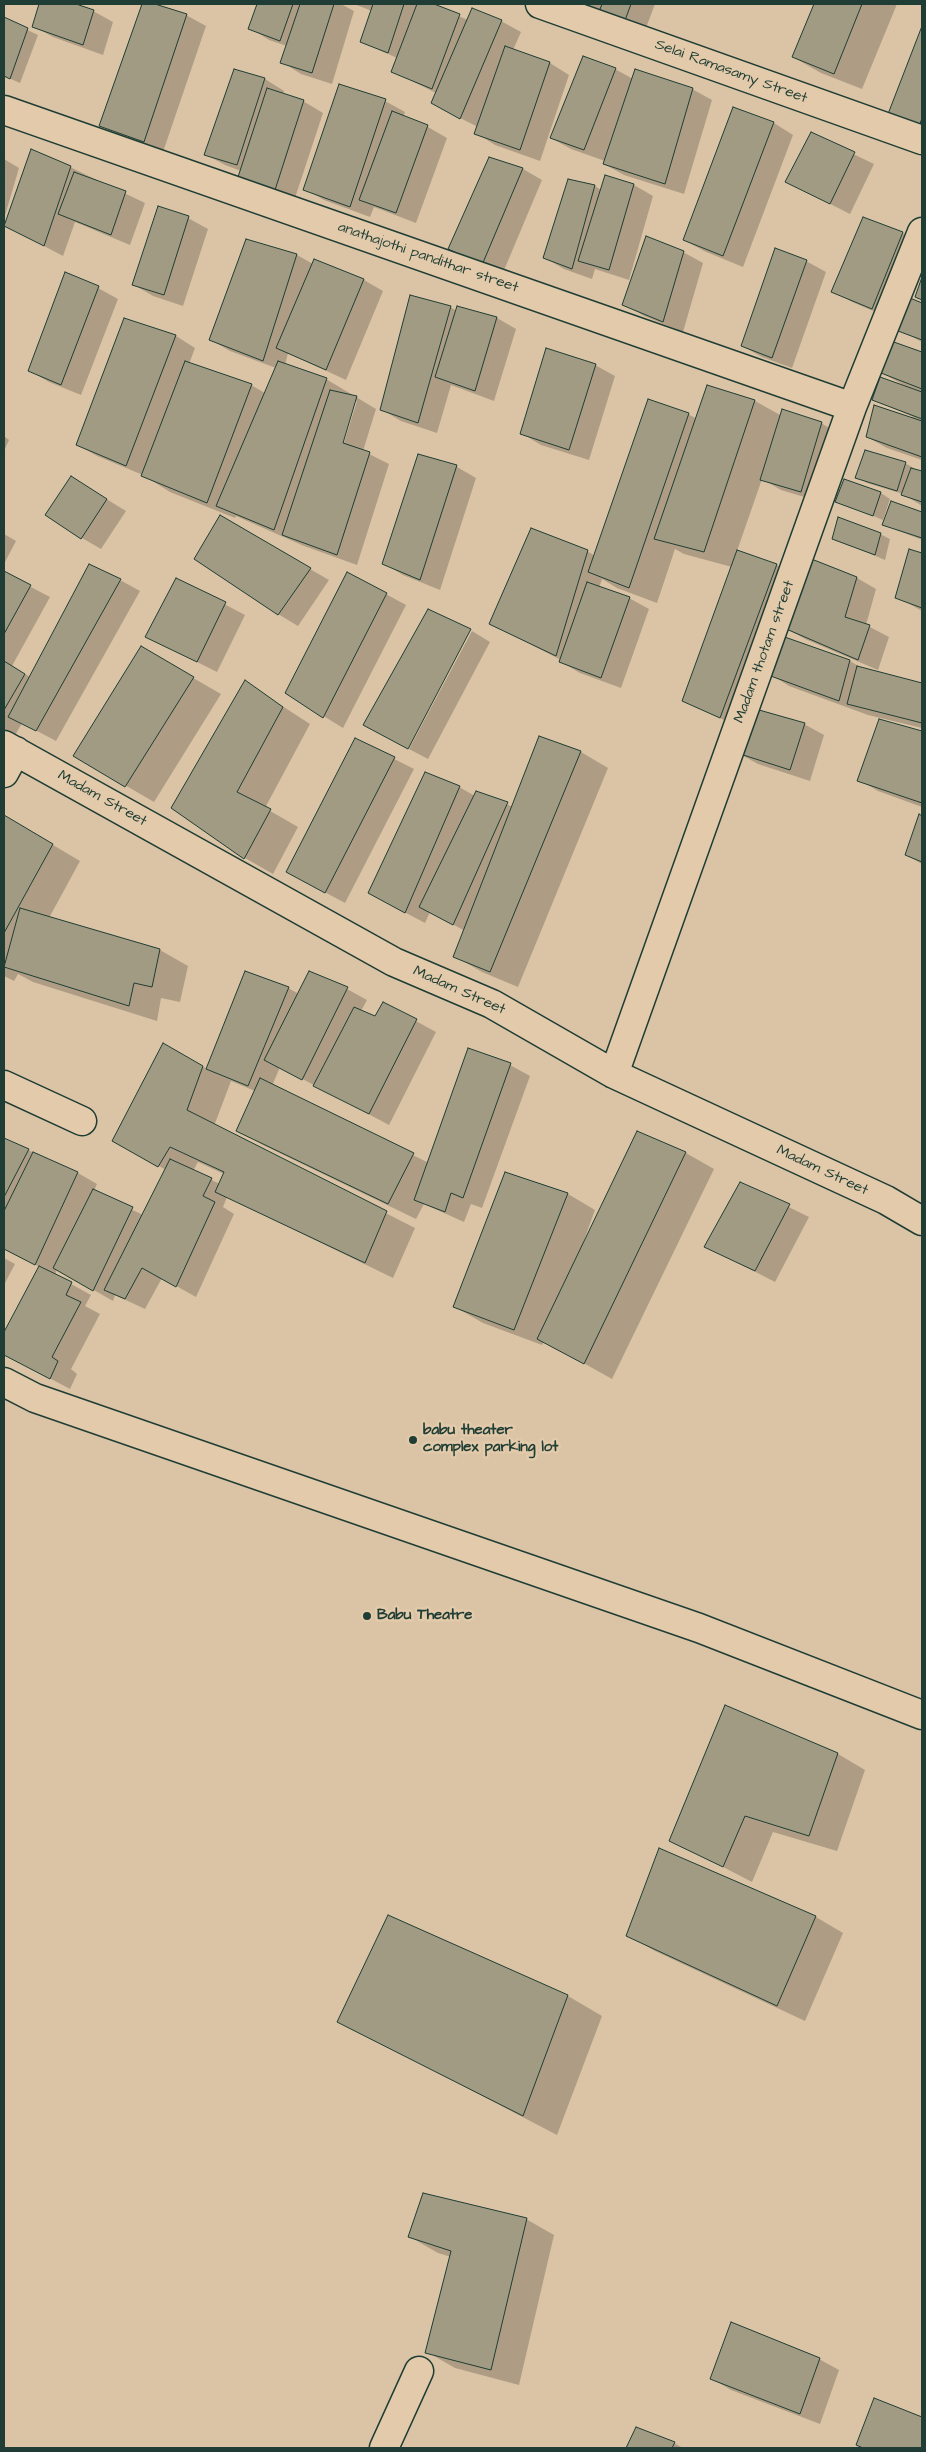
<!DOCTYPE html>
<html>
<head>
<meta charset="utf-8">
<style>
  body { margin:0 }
  #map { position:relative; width:926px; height:2452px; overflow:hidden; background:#dac4a5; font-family:"Architects Daughter",sans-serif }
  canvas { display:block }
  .frame { position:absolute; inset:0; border:5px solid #1f3d34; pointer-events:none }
</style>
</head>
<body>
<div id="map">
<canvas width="926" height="2452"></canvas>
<div class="frame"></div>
</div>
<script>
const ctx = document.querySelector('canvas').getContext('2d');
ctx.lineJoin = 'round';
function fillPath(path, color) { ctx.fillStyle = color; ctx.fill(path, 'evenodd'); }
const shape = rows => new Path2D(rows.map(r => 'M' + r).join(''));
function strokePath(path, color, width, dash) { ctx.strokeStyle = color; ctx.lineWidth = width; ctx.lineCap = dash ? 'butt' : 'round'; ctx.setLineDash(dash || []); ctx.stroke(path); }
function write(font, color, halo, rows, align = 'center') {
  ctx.font = font + ' "Architects Daughter",sans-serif'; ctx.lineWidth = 5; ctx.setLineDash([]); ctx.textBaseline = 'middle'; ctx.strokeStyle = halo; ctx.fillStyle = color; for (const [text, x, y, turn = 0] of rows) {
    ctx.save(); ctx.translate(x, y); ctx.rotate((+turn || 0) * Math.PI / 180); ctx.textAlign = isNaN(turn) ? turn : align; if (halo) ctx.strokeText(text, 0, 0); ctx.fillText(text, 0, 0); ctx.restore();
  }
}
fillPath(shape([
  [40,4,72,4,93,11,113,22,103,55,53,37,33,26],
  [143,4,151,4,186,15,206,26,163,152,120,137,101,126],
  [258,4,341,4,354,11,332,84,301,74,282,62,287,46,269,40,250,28],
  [354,4,430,4,468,20,501,21,521,32,513,50,550,63,569,75,540,161,495,145,476,133,478,127,452,114,436,93,392,71,397,58,362,42,372,11],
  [559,4,655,4,643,36],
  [815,4,897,4,862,89,821,73,793,57],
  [4,19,38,35,20,83,4,76],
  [922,30,922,130,889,113],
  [615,69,633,79,692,89,712,100,684,194,624,175,604,164,605,161,571,149,551,138],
  [234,71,265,79,284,91,283,95,303,101,323,113,294,201,259,188,240,177,241,171,225,165,205,154],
  [385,101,405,112,403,117,428,127,447,138,416,223,374,207,370,217,324,200,305,189],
  [734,108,774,123,793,135,743,267,704,251,684,240],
  [812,134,874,164,850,214,787,182],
  [489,158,523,169,542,180,502,275,450,248],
  [4,159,19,168,4,219],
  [70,167,145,203,130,245,75,222,63,256,6,226],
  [606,176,634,185,653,196,629,280,595,269,592,279,564,269,545,258,595,186,601,190],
  [188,218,208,229,183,306,153,296,134,285],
  [902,233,922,244,892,319,852,302,833,291],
  [683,252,703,263,683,332,644,316,624,304],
  [297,255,313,264,314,260,364,280,383,291,346,380,288,353,285,365,326,379,376,409,363,451,389,464,357,565,304,546,236,516,235,518,170,492,143,475,97,456,78,445,125,320,176,336,195,348,189,364,251,385,265,393,276,368,230,351,211,340],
  [354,401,357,401,342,449,340,448],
  [806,261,826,272,792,368,762,357,742,346],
  [98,288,118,299,81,395,49,382,30,371],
  [910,299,922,304,922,342,900,330],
  [450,307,457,311,458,307,497,318,516,329,494,401,451,385,437,433,401,421,381,409],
  [892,342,922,353,922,460,887,448,867,437,913,417,874,400,907,387,882,373],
  [595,365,615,376,589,460,541,445,521,433],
  [708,386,755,401,782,416,821,423,841,435,821,502,781,490,762,479,737,551,777,565,796,576,740,728,684,700,732,567,684,554,675,549,657,603,617,588,602,579,599,588,629,598,649,609,621,688,580,673,561,662,561,660,491,624,587,551,595,556,688,414,697,419],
  [4,436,9,440,4,451],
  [419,456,457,467,476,478,440,590,403,575,383,563],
  [905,463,922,473,922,506,903,494,867,483,857,477],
  [90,489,126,511,101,549,82,538],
  [881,493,890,499,883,520,836,501],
  [892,502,922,513,922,540,884,525],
  [220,517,329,580,298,626,278,614],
  [4,534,16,541,4,564],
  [880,534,890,539,885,560,833,538],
  [910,551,922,555,922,611,897,597],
  [4,573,50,597,12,666,30,677,120,580,140,591,56,741,22,723,13,739,4,734],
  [347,573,406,605,343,728,286,693],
  [857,578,876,589,866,625,889,637,878,670,805,639,785,628],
  [177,579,245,615,217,672,147,637],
  [472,631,490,642,428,759,409,749],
  [780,637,850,661,865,670,922,684,922,728,868,715,789,686,770,674],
  [141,648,221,694,154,802,75,756],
  [245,682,310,724,265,808,298,827,273,874,245,858,172,807],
  [879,720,922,732,922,807,878,791,859,780],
  [804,724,824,735,810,781,758,764,738,753],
  [540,738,581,752,608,768,518,987,482,972,454,956,465,931,430,912,425,923,389,904,459,787,475,796,477,792,513,807],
  [355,739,414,769,345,903,287,872],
  [4,816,80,861,49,918,160,950,188,966,180,1002,161,998,157,1021,33,982,18,974,14,981,4,976],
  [920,816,922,817,922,864,906,855],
  [288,988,299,994,347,989,367,1000,361,1011,376,1017,383,1003,436,1032,389,1125,280,1067,272,1086,429,1163,510,1065,530,1076,482,1208,471,1204,464,1222,424,1204,416,1219,265,1146,237,1130,255,1091,231,1081,214,1126,415,1228,393,1278,227,1197,223,1207,234,1214,196,1297,162,1278,145,1309,115,1295,113,1301,57,1269,55,1275,91,1295,85,1306,100,1314,71,1369,77,1374,70,1389,4,1354,4,1335,40,1267,4,1249,4,1139,78,1173,97,1184,94,1191,143,1215,166,1170,114,1140,163,1045,207,1069],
  [198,1162,224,1174,220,1184,193,1171],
  [638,1133,686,1153,714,1169,612,1379,544,1341,542,1345,483,1323,455,1307,568,1194,595,1210,583,1243,584,1243],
  [740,1183,809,1217,775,1282,705,1246],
  [4,1258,15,1264,4,1285],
  [838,1754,865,1770,837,1851,773,1832,752,1882,671,1840],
  [660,1850,816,1917,843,1933,805,2021,655,1951,627,1935],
  [389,1917,568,1996,602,2016,557,2135,339,2021],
  [526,2219,554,2235,519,2385,455,2368,427,2352,451,2257,438,2253,410,2237],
  [819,2359,839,2370,820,2424,731,2390,712,2379],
  [875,2400,922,2419,922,2448,863,2448,857,2445],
  [637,2429,674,2443,683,2448,628,2448]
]), '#0003');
const building = shape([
  [39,4,76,4,94,10,83,45,32,27,39,4],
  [142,4,155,4,187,14,144,142,99,126,142,4],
  [257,4,293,4,280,41,248,29,257,4],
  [300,4,334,4,312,73,280,63,300,4],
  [373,4,404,4,388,53,360,42,373,4],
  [417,4,434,4,460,14,432,89,391,72,417,4],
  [602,4,631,4,623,26,597,17,602,4],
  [814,4,862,4,834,74,792,57,814,4],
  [472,8,502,20,460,119,431,103,472,8],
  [4,17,28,28,10,79,4,76,4,17],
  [922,26,922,118,919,127,888,114,922,26],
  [505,46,550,62,520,150,474,134,505,46],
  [583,56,616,68,584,150,550,138,583,56],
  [234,69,265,78,237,165,204,155,234,69],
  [635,69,693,88,665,184,603,164,635,69],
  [339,84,386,99,350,207,303,190,339,84],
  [267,88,304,100,275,190,238,177,267,88],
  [733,107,774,122,723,256,683,240,733,107],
  [392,111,428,125,396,213,359,200,392,111],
  [811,132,855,152,830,204,785,182,811,132],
  [31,149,71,166,44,246,4,226,31,149],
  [489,157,523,168,482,265,448,249,489,157],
  [74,172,126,191,111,235,58,214,74,172],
  [605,175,634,184,609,270,578,261,605,175],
  [568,179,595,185,572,269,543,258,568,179],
  [158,206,189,216,164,295,132,285,158,206],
  [863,217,903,232,872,309,831,292,863,217],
  [646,236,684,251,663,322,622,305,646,236],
  [246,239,297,254,263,361,209,340,246,239],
  [775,248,807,260,772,358,741,346,775,248],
  [314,259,364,279,326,370,276,348,314,259],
  [65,272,99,286,61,385,28,371,65,272],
  [922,277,922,300,915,297,922,277],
  [410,295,451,306,418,423,380,410,410,295],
  [910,298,922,303,922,340,898,331,910,298],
  [457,306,497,317,475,391,435,377,457,306],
  [124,318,176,335,126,466,76,445,124,318],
  [891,341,922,352,922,389,881,373,891,341],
  [546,348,596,364,569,450,520,434,546,348],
  [185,361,252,384,207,503,141,476,185,361],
  [278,361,327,378,274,530,216,506,278,361],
  [880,377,922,392,922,419,872,400,880,377],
  [707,385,755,400,704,552,654,539,707,385],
  [330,390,357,396,343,443,370,452,337,555,282,535,330,390],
  [648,399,689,413,629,588,588,572,648,399],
  [874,405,922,421,922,457,866,437,874,405],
  [782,409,822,422,801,492,760,480,782,409],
  [865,450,906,462,897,491,855,478,865,450],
  [418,454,457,465,420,580,382,564,418,454],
  [911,468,922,471,922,502,901,495,911,468],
  [71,476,107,499,81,539,45,515,71,476],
  [844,479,881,492,873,516,835,502,844,479],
  [891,501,922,512,922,538,882,525,891,501],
  [220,515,311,568,278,615,194,559,220,515],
  [838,517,881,533,875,555,832,539,838,517],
  [531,528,588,550,556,656,489,624,531,528],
  [909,549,922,553,922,608,895,598,909,549],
  [737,550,777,564,720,718,682,701,737,550],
  [809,558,857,577,845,617,870,625,858,660,784,628,809,558],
  [89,564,121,579,36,731,8,717,89,564],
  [4,571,31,585,4,634,4,571],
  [347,572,387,593,323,718,285,693,347,572],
  [176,578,226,602,197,662,145,637,176,578],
  [587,582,630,597,601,678,559,662,587,582],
  [428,609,471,629,408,749,363,725,428,609],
  [779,635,850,660,839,701,768,675,779,635],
  [141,646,194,677,125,787,73,756,141,646],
  [4,661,25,674,4,710,4,661],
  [857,666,922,683,922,723,847,704,857,666],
  [245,680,283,707,237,792,271,809,244,859,171,808,245,680],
  [752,708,805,723,790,770,737,753,752,708],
  [879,719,922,731,922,803,857,781,879,719],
  [539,736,581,751,490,972,453,957,539,736],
  [355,738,395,757,325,893,286,872,355,738],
  [425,772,460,786,405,913,368,893,425,772],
  [476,791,508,802,453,925,419,907,476,791],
  [919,814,922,816,922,862,905,855,919,814],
  [4,815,53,844,4,933,4,815],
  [20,908,160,949,152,987,134,983,129,1006,4,967,20,908],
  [245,971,289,987,248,1086,206,1069,245,971],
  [309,971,348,987,302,1080,264,1060,309,971],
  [383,1002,417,1019,369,1114,313,1086,354,1007,375,1016,383,1002],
  [163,1043,203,1066,187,1110,387,1211,365,1263,215,1192,224,1172,170,1147,158,1167,112,1141,163,1043],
  [468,1048,511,1063,463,1198,451,1193,445,1212,414,1200,468,1048],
  [260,1078,414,1153,388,1204,236,1131,260,1078],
  [637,1131,686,1152,584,1364,537,1339,637,1131],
  [4,1138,29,1149,4,1197,4,1138],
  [33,1152,78,1172,35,1265,4,1249,4,1211,33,1152],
  [170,1159,212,1178,203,1196,215,1202,176,1287,142,1268,125,1299,104,1290,170,1159],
  [505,1172,568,1193,514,1330,453,1307,505,1172],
  [740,1182,790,1204,755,1271,704,1247,740,1182],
  [93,1189,133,1207,93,1291,53,1268,93,1189],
  [39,1266,72,1282,66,1295,81,1302,52,1357,58,1361,50,1379,4,1355,4,1332,39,1266],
  [725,1705,838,1753,809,1836,745,1816,723,1867,669,1841,725,1705],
  [659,1848,816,1916,777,2006,626,1936,659,1848],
  [388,1915,568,1995,523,2116,337,2022,388,1915],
  [423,2193,527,2218,491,2370,425,2353,451,2251,408,2237,423,2193],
  [731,2322,820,2358,800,2414,710,2379,731,2322],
  [874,2398,922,2417,922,2448,863,2448,856,2445,874,2398],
  [636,2427,675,2442,672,2448,626,2448,636,2427]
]);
fillPath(building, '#a09b82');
strokePath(building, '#1f3d34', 1);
const minor = shape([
  [540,4,922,140],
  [4,110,852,407],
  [4,745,394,962,492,1004,614,1074,886,1200,922,1221],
  [4,773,16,751],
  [614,1074,852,407,922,232],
  [4,1085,82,1121],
  [4,1382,35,1398,699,1628,922,1715],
  [384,2448,419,2371]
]);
strokePath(minor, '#1f3d34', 31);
strokePath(minor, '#e2caaa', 28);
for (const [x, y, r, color] of [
  [413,1440,5,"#1f3d34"],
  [367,1616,5,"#1f3d34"]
]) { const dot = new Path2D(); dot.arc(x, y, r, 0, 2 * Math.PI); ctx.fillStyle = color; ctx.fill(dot); strokePath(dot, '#e2caaa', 2); }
write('15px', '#1f3d34', '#e2caaa', [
  ["Selai Ramasamy Street",731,72,20],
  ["anathajothi pandithar street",428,258,19],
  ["Madam thotam street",765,652,-70],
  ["Madam Street",102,799,29],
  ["Madam Street",459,991,24],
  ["Madam Street",822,1171,25]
]);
write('bold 15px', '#1f3d34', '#e2caaa', [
  ["babu theater",423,1431],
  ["complex parking lot",423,1448],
  ["Babu Theatre",377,1616]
], 'left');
</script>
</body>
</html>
